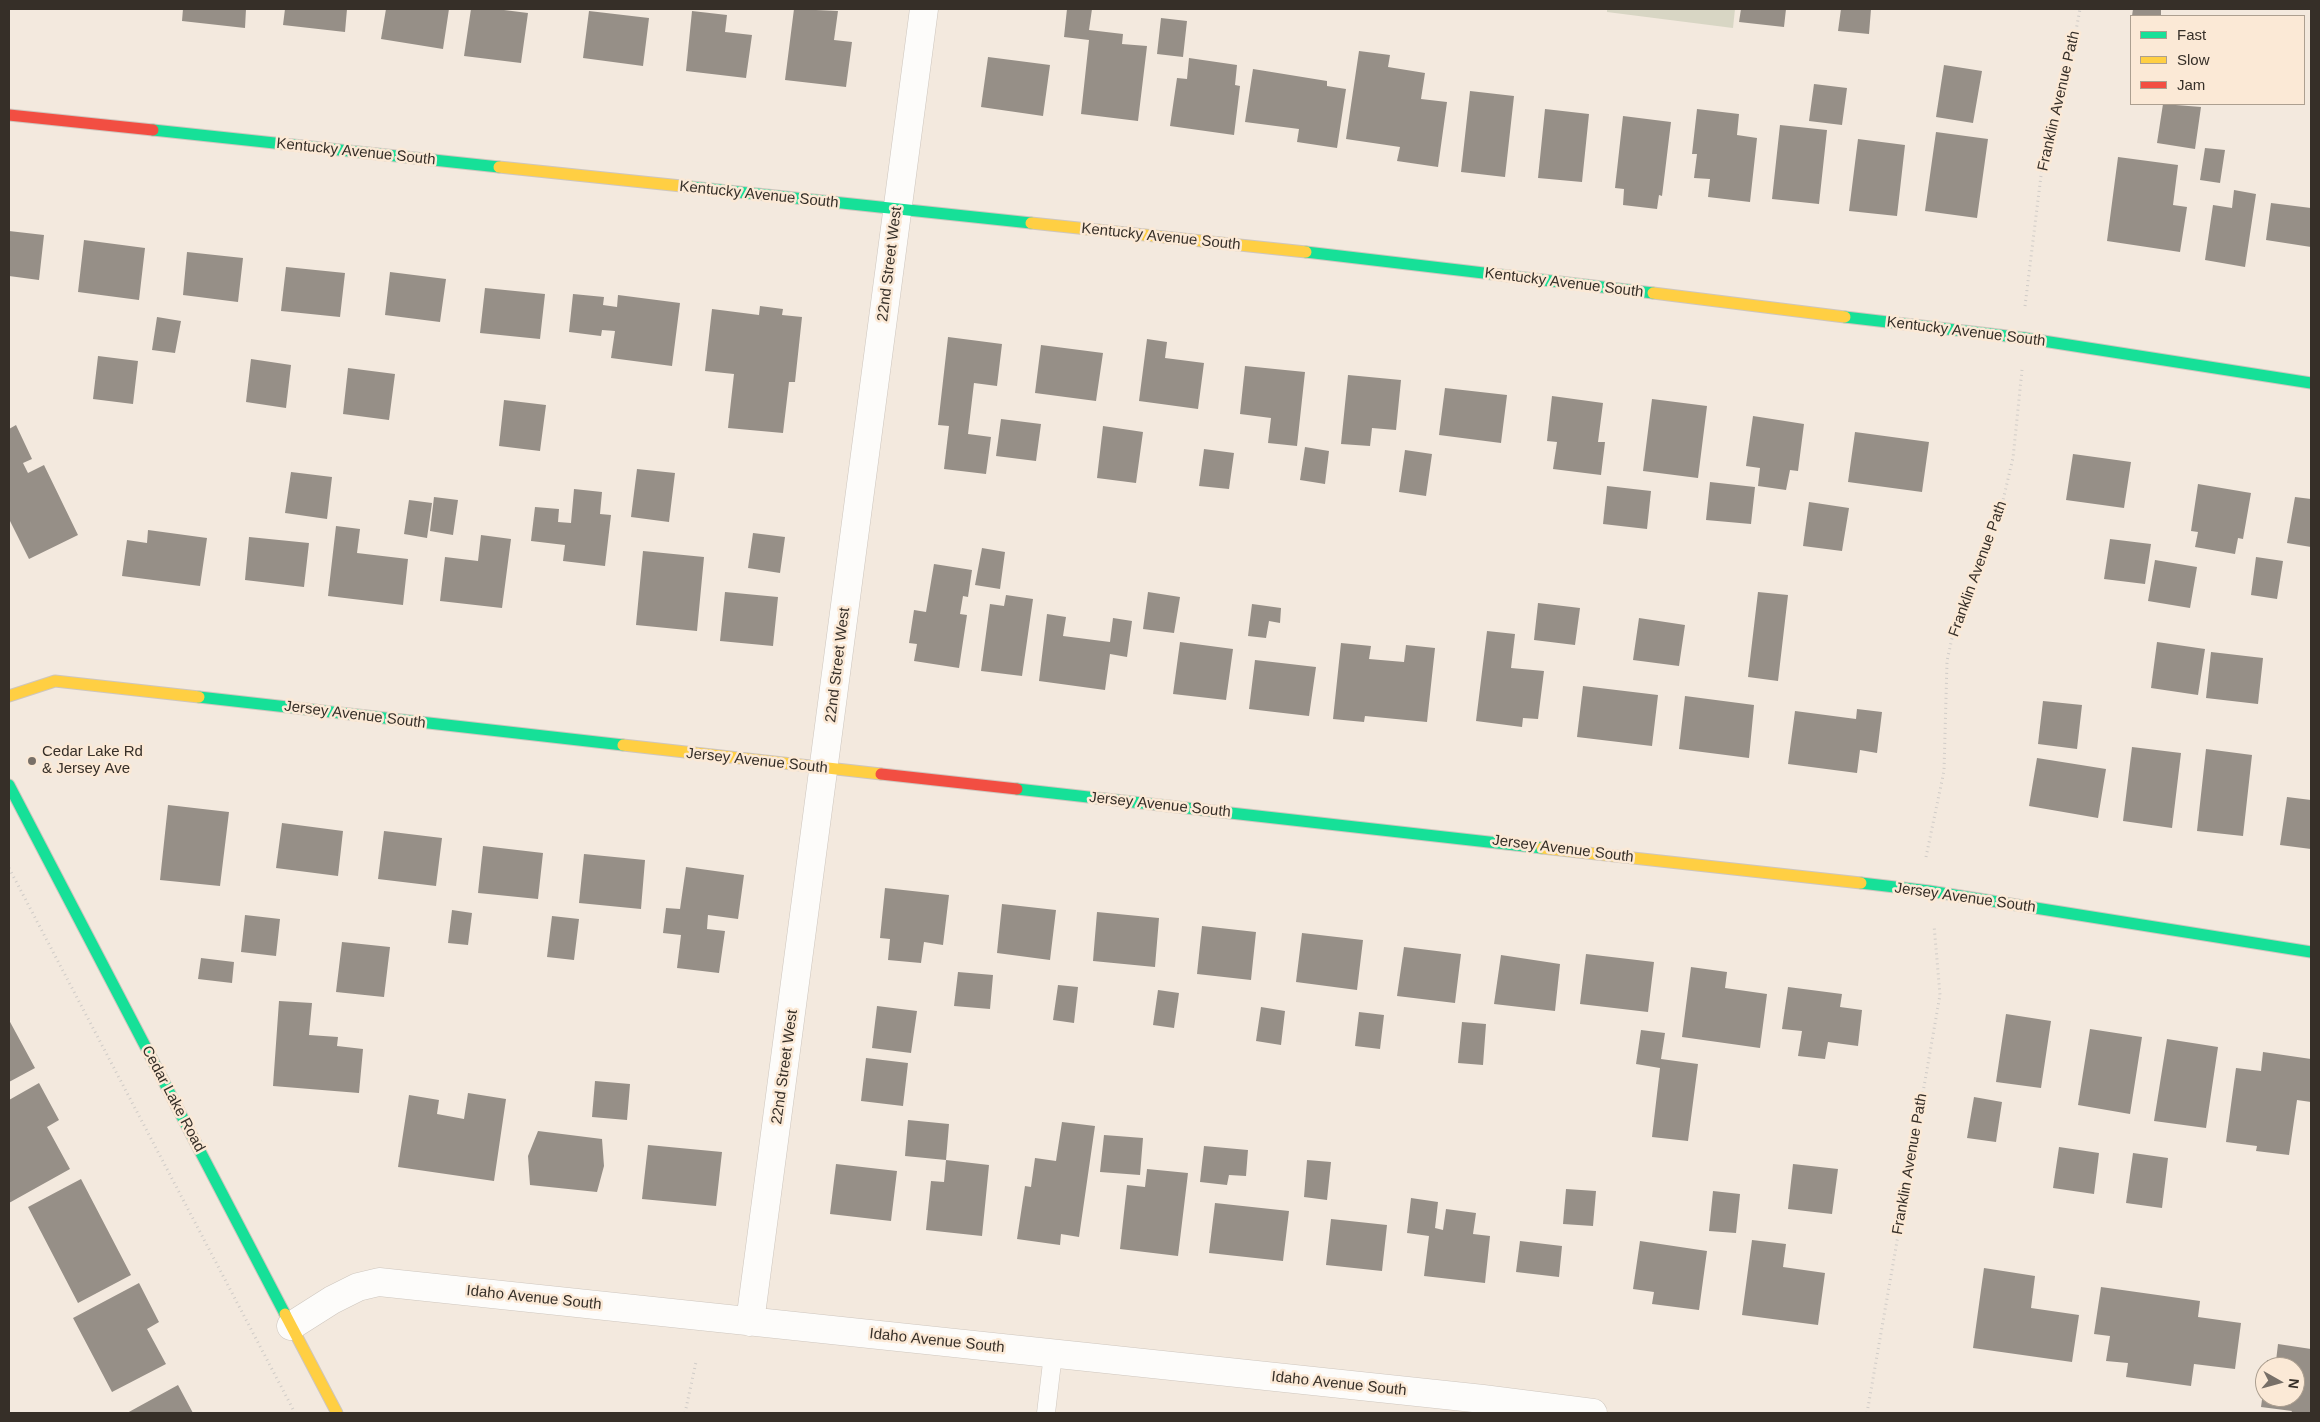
<!DOCTYPE html>
<html>
<head>
<meta charset="utf-8">
<style>
  body { margin:0 }
  #map { position:relative; width:2320px; height:1422px; overflow:hidden; background:#f3e9de; font-family:Arial,sans-serif }
  canvas { display:block }
  .frame { position:absolute; inset:0; border:10px solid #362f28; pointer-events:none }
  .legend { position:absolute; left:2130px; top:15px; width:175px; height:90px; box-sizing:border-box; background:#fbe9d6; border:1px solid #ac9f90; margin:0; padding:6px 9px; list-style:none; font-size:15px; color:#362f28 }
  .legend li { display:flex; align-items:center; gap:10px; height:25px }
  .legend b { width:25px; border:1px solid #ac9f90 }
  .north { position:absolute; left:2255px; top:1357px; width:50px; height:50px; box-sizing:border-box; background:#fbe9d6; border:1px solid #ac9f90; border-radius:50%; rotate:97deg; font-size:14px; font-weight:700; line-height:20px; text-align:center; color:#362f28 }
  .north::after { content:''; display:block; margin:auto; width:18px; height:22px; background:#787068; clip-path:polygon(50% 0,100% 100%,50% 72%,0 100%) }
</style>
</head>
<body>
<div id="map">
<canvas width="2320" height="1422"></canvas>
<div class="frame"></div>
<ul class="legend">
<li><b style="height:6px;background:#16e098"></b>Fast</li>
<li><b style="height:6px;background:#ffcf43"></b>Slow</li>
<li><b style="height:6px;background:#f24e42"></b>Jam</li>
</ul>
<div class="north">N</div>
</div>
<script>
const ctx = document.querySelector('canvas').getContext('2d');
ctx.lineJoin = 'round';
function fillPath(path, color) { ctx.fillStyle = color; ctx.fill(path, 'evenodd'); }
const shape = rows => new Path2D(rows.map(r => 'M' + r).join(''));
function strokePath(path, color, width, dash) { ctx.strokeStyle = color; ctx.lineWidth = width; ctx.lineCap = dash ? 'butt' : 'round'; ctx.setLineDash(dash || []); ctx.stroke(path); }
function write(font, color, halo, rows, align = 'center') {
  ctx.font = font + ' Arial,sans-serif'; ctx.lineWidth = 5; ctx.setLineDash([]); ctx.textBaseline = 'middle'; ctx.strokeStyle = halo; ctx.fillStyle = color; for (const [text, x, y, turn = 0] of rows) {
    ctx.save(); ctx.translate(x, y); ctx.rotate((+turn || 0) * Math.PI / 180); ctx.textAlign = isNaN(turn) ? turn : align; if (halo) ctx.strokeText(text, 0, 0); ctx.fillText(text, 0, 0); ctx.restore();
  }
}
fillPath(shape([
  [1607,9,1735,9,1733,28,1607,12]
]), '#d8d6c4');
fillPath(shape([
  [183,9,246,9,245,28,182,21],
  [285,9,347,9,345,32,283,25],
  [386,9,449,9,443,49,381,39],
  [471,9,496,9,528,13,521,63,464,56],
  [794,9,838,11,834,40,852,42,846,87,785,80],
  [1067,9,1092,9,1089,30,1123,34,1122,44,1147,46,1138,121,1081,114,1089,40,1064,37],
  [1741,9,1786,9,1784,27,1739,22],
  [1841,9,1871,9,1869,34,1838,31],
  [2133,9,2161,9,2161,16,2132,16],
  [589,11,649,18,643,66,583,58],
  [692,11,727,15,725,32,752,35,746,78,686,71],
  [1161,18,1187,21,1183,57,1157,54],
  [1359,51,1390,55,1388,67,1425,73,1421,99,1447,102,1438,167,1397,161,1400,147,1346,139],
  [988,57,1050,65,1043,116,981,107],
  [1189,58,1237,65,1235,85,1240,86,1234,135,1170,126,1177,78,1187,79],
  [1944,65,1982,71,1973,123,1936,117],
  [1253,69,1327,81,1327,86,1346,89,1337,148,1297,142,1299,129,1245,122],
  [1814,84,1847,88,1842,125,1809,121],
  [1470,91,1514,96,1505,177,1461,172],
  [2163,104,2201,107,2195,149,2157,143],
  [1545,109,1589,114,1582,182,1538,178],
  [1697,109,1739,114,1737,135,1757,138,1750,202,1708,197,1710,179,1694,178,1697,154,1692,154],
  [1623,116,1671,122,1662,196,1659,195,1657,209,1623,205,1624,189,1615,188],
  [1780,125,1827,130,1819,204,1772,199],
  [1936,132,1988,139,1977,218,1925,211],
  [1858,139,1905,145,1897,216,1849,211],
  [2205,148,2225,150,2220,183,2200,180],
  [2118,157,2178,165,2173,205,2187,207,2180,252,2107,241],
  [2234,190,2256,194,2245,267,2205,260,2213,205,2232,208],
  [2271,203,2311,208,2311,247,2266,240],
  [9,231,44,235,39,280,9,276],
  [84,240,145,248,139,300,78,292],
  [187,252,243,258,238,302,183,295],
  [286,267,345,273,340,317,281,311],
  [390,272,446,279,440,322,385,315],
  [485,288,545,294,540,339,480,333],
  [573,294,604,297,603,305,617,307,618,295,680,303,672,366,611,358,615,331,602,330,601,336,569,332],
  [760,306,783,309,782,315,802,317,795,382,789,382,783,433,728,428,734,374,705,371,712,309,759,315],
  [157,317,181,321,175,353,152,350],
  [948,337,1002,344,997,386,974,383,968,434,991,437,986,474,944,469,949,426,938,425],
  [1147,339,1167,342,1165,358,1204,363,1198,409,1139,401],
  [1041,345,1103,353,1096,401,1035,393],
  [98,356,138,361,133,404,93,399],
  [251,359,291,365,286,408,246,402],
  [1245,366,1305,372,1297,446,1268,443,1271,418,1240,414],
  [348,368,395,374,389,420,343,414],
  [1348,375,1401,380,1396,430,1372,428,1370,446,1341,444],
  [1445,388,1507,395,1501,443,1439,435],
  [1552,396,1603,403,1598,442,1605,442,1601,475,1553,469,1557,442,1547,441],
  [1652,399,1707,406,1698,478,1643,471],
  [504,400,546,405,540,451,499,446],
  [1753,416,1804,424,1798,471,1790,470,1786,490,1758,486,1760,468,1746,466],
  [1001,419,1041,424,1036,461,996,456],
  [16,425,32,459,23,463,28,473,44,465,78,535,29,559,9,519,9,429],
  [1103,426,1143,432,1136,483,1097,478],
  [1855,432,1929,442,1922,492,1848,482],
  [1305,447,1329,451,1325,484,1300,480],
  [1204,449,1234,453,1229,489,1199,486],
  [1405,450,1432,454,1426,496,1399,492],
  [2073,454,2131,462,2124,508,2066,500],
  [637,469,675,473,669,522,631,517],
  [291,472,332,477,327,519,285,513],
  [1710,482,1755,487,1751,524,1706,520],
  [2198,484,2251,493,2243,539,2238,538,2235,554,2195,547,2198,532,2191,531],
  [1607,486,1651,491,1647,529,1603,524],
  [574,489,602,492,600,514,611,515,605,566,563,561,565,545,531,541,535,507,559,509,558,522,571,523],
  [434,497,458,500,453,535,430,531],
  [2295,497,2311,499,2311,547,2287,543],
  [409,500,432,503,427,538,404,534],
  [1809,502,1849,508,1842,551,1803,546],
  [336,526,360,529,357,553,408,559,403,605,328,596],
  [148,530,207,538,200,586,122,576,127,540,147,543],
  [753,533,785,537,780,573,748,568],
  [481,535,511,539,502,608,440,601,445,557,478,561],
  [249,537,309,543,304,587,245,580],
  [2110,539,2151,544,2145,584,2104,579],
  [982,548,1005,552,1000,589,975,585],
  [643,551,704,557,697,631,636,625],
  [2256,557,2283,561,2277,599,2251,595],
  [2155,560,2197,567,2190,608,2148,601],
  [934,564,972,570,968,597,963,596,960,614,967,615,959,668,914,661,917,644,909,643,914,610,926,612],
  [725,592,778,597,773,646,720,641],
  [1148,592,1180,597,1174,633,1143,629],
  [1758,592,1788,595,1778,681,1748,677],
  [1006,595,1033,599,1022,676,981,671,990,604,1004,606],
  [1538,603,1580,608,1575,645,1534,640],
  [1252,604,1281,608,1280,623,1269,621,1266,638,1248,636],
  [1047,614,1066,617,1063,636,1110,642,1113,618,1132,621,1127,657,1110,654,1105,690,1039,681],
  [1639,618,1685,625,1679,666,1633,660],
  [1487,631,1515,634,1511,668,1544,671,1538,719,1523,718,1522,727,1476,721],
  [1180,642,1233,649,1226,700,1173,694],
  [2157,642,2205,649,2198,695,2151,688],
  [1341,643,1371,646,1369,659,1404,662,1406,645,1435,648,1427,722,1365,716,1364,722,1333,719],
  [2211,652,2263,658,2258,704,2206,698],
  [1255,660,1316,667,1309,716,1249,709],
  [1583,686,1658,695,1652,746,1577,737],
  [1685,696,1754,705,1749,758,1679,749],
  [2043,701,2082,705,2077,749,2038,744],
  [1857,709,1882,712,1877,753,1860,750,1857,773,1788,764,1795,711,1856,719],
  [2132,747,2181,753,2172,828,2123,821],
  [2206,749,2252,755,2243,836,2197,831],
  [2037,758,2106,769,2098,818,2029,806],
  [2287,797,2311,800,2311,849,2280,845],
  [168,805,229,812,220,886,160,880],
  [282,823,343,831,338,876,276,868],
  [384,831,442,838,436,886,378,879],
  [483,846,543,853,538,899,478,893],
  [584,854,645,860,641,909,579,903],
  [686,867,744,875,738,919,708,915,707,929,725,931,719,973,677,968,681,935,663,933,666,908,680,909],
  [885,888,949,895,943,945,924,942,921,963,888,960,890,939,880,938],
  [1002,904,1056,910,1050,960,997,953],
  [452,910,472,913,468,945,448,943],
  [1097,912,1159,918,1155,967,1093,961],
  [245,915,280,919,276,956,241,952],
  [552,916,579,919,574,960,547,957],
  [1202,926,1256,932,1251,980,1197,974],
  [1302,933,1363,940,1357,990,1296,982],
  [342,942,390,947,384,997,336,992],
  [1404,947,1461,954,1455,1003,1397,996],
  [1586,954,1654,962,1648,1012,1580,1004],
  [1501,955,1560,964,1555,1011,1494,1004],
  [201,958,234,962,232,983,198,979],
  [1691,967,1727,972,1725,988,1767,994,1760,1048,1682,1037],
  [958,972,993,975,990,1009,954,1006],
  [1058,985,1078,987,1074,1023,1053,1020],
  [1788,987,1842,994,1840,1007,1862,1010,1858,1046,1828,1042,1825,1059,1798,1056,1802,1031,1782,1029],
  [1158,990,1179,993,1174,1028,1153,1025],
  [279,1001,312,1003,309,1035,338,1037,337,1046,363,1049,359,1093,273,1086],
  [877,1006,917,1011,911,1053,872,1048],
  [1261,1007,1285,1011,1281,1045,1256,1041],
  [1359,1012,1384,1015,1380,1049,1355,1046],
  [2006,1014,2051,1021,2041,1088,1996,1082],
  [9,1020,35,1068,9,1082],
  [1462,1022,1486,1024,1483,1065,1458,1063],
  [2090,1029,2142,1037,2130,1114,2078,1105],
  [1641,1030,1665,1033,1661,1059,1698,1064,1688,1141,1652,1137,1660,1068,1636,1064],
  [2167,1039,2218,1047,2206,1128,2154,1121],
  [2263,1052,2311,1059,2311,1102,2297,1100,2289,1155,2256,1151,2257,1146,2226,1142,2236,1068,2261,1071],
  [866,1058,908,1063,903,1106,861,1101],
  [595,1081,630,1084,627,1120,592,1117],
  [39,1083,59,1120,47,1127,70,1169,9,1203,9,1100],
  [468,1093,506,1099,494,1181,398,1167,409,1095,439,1100,437,1114,464,1119],
  [1974,1097,2002,1102,1996,1142,1967,1138],
  [908,1120,949,1124,946,1160,905,1156],
  [1062,1122,1095,1126,1079,1237,1061,1234,1060,1245,1017,1239,1025,1186,1031,1187,1035,1158,1056,1161],
  [538,1131,602,1139,604,1166,597,1192,530,1185,528,1156],
  [1104,1135,1143,1138,1140,1175,1100,1172],
  [648,1145,722,1152,716,1206,642,1199],
  [1204,1146,1248,1150,1246,1176,1229,1175,1227,1185,1200,1182],
  [2059,1147,2099,1153,2094,1194,2053,1188],
  [2133,1153,2168,1158,2162,1208,2126,1203],
  [946,1160,989,1165,982,1236,926,1230,931,1181,944,1182],
  [1307,1160,1331,1162,1327,1200,1304,1197],
  [836,1164,897,1171,891,1221,830,1214],
  [1793,1164,1838,1169,1832,1214,1788,1209],
  [1147,1169,1188,1173,1178,1256,1120,1249,1127,1185,1145,1187],
  [81,1179,131,1275,78,1303,28,1207],
  [1566,1189,1596,1191,1593,1226,1563,1224],
  [1713,1191,1740,1194,1736,1233,1709,1231],
  [1411,1198,1438,1202,1435,1228,1443,1230,1446,1209,1476,1213,1473,1234,1490,1236,1485,1283,1424,1276,1429,1236,1407,1233],
  [1215,1203,1289,1211,1283,1261,1209,1253],
  [1331,1219,1387,1225,1382,1271,1326,1265],
  [1752,1240,1786,1244,1783,1267,1825,1273,1818,1325,1742,1315],
  [1520,1241,1562,1246,1559,1277,1516,1272],
  [1640,1241,1707,1251,1699,1310,1652,1304,1654,1292,1633,1289],
  [1984,1268,2035,1276,2031,1308,2079,1315,2072,1362,1973,1348],
  [139,1283,159,1322,147,1329,166,1364,112,1392,73,1318],
  [2101,1287,2200,1301,2198,1317,2241,1323,2235,1369,2194,1364,2191,1386,2126,1377,2128,1363,2106,1361,2110,1336,2094,1334],
  [2278,1344,2311,1349,2311,1413,2291,1413,2292,1411,2261,1407,2264,1385,2265,1397,2295,1397,2295,1367,2266,1367,2267,1360,2276,1361],
  [178,1385,193,1413,127,1413]
]), '#968f87');
const lane = shape([
  [1046,1413,1053,1354]
]);
const street = shape([
  [750,1322,924,9],
  [291,1326,332,1300,358,1287,379,1282,1483,1399,1593,1413]
]);
const fast = shape([
  [153,130,499,167],
  [691,187,1031,223],
  [1306,252,1653,293],
  [1845,317,2024,338,2311,383],
  [199,697,623,745],
  [9,785,285,1314],
  [1017,789,1542,848],
  [1861,883,1929,891,2311,952]
]);
const slow = shape([
  [499,167,691,187],
  [1031,223,1306,252],
  [1653,293,1845,317],
  [9,696,55,681,199,697],
  [623,745,881,774],
  [1542,848,1861,883],
  [285,1314,337,1413]
]);
const jam = shape([
  [9,115,153,130],
  [881,774,1017,789]
]);
strokePath(lane, '#cec6be', 19);
strokePath(street, '#cec6be', 29);
strokePath(fast, '#cec6be', 13);
strokePath(slow, '#cec6be', 13);
strokePath(jam, '#cec6be', 13);
strokePath(shape([
  [2025,306,2044,151,2072,52,2080,9],
  [1926,857,1944,771,1947,661,1956,620,1981,569,1999,517,2013,458,2022,370],
  [9,868,295,1413],
  [685,1413,696,1362],
  [1867,1413,1940,995,1934,925]
]), '#cfcbc7', 3, [1, 4]);
strokePath(lane, '#fdfcfa', 18);
strokePath(street, '#fdfcfa', 28);
strokePath(fast, '#16e098', 11);
strokePath(slow, '#ffcf43', 11);
strokePath(jam, '#f24e42', 11);
for (const [x, y, r, color] of [
  [32,761,5,"#787068"]
]) { const dot = new Path2D(); dot.arc(x, y, r, 0, 2 * Math.PI); ctx.fillStyle = color; ctx.fill(dot); strokePath(dot, '#fbe9d6', 2); }
write('15px', '#362f28', '#fbe9d6', [
  ["Franklin Avenue Path",2059,101,-77],
  ["Kentucky Avenue South",356,152,6],
  ["Kentucky Avenue South",759,195,6],
  ["Kentucky Avenue South",1161,237,6],
  ["22nd Street West",890,264,-83],
  ["Kentucky Avenue South",1564,283,7],
  ["Kentucky Avenue South",1966,332,7],
  ["Franklin Avenue Path",1978,569,-70],
  ["22nd Street West",838,665,-83],
  ["Jersey Avenue South",355,715,7],
  ["Jersey Avenue South",757,761,6],
  ["Jersey Avenue South",1160,805,6],
  ["Jersey Avenue South",1563,849,7],
  ["Jersey Avenue South",1965,898,8],
  ["22nd Street West",785,1067,-82],
  ["Cedar Lake Road",173,1099,62],
  ["Franklin Avenue Path",1910,1164,-80],
  ["Idaho Avenue South",534,1298,6],
  ["Idaho Avenue South",937,1341,6],
  ["Idaho Avenue South",1339,1384,6]
]);
write('15px', '#362f28', '#fbe9d6', [
  ["Cedar Lake Rd",42,752],
  ["& Jersey Ave",42,769]
], 'left');
</script>
</body>
</html>
